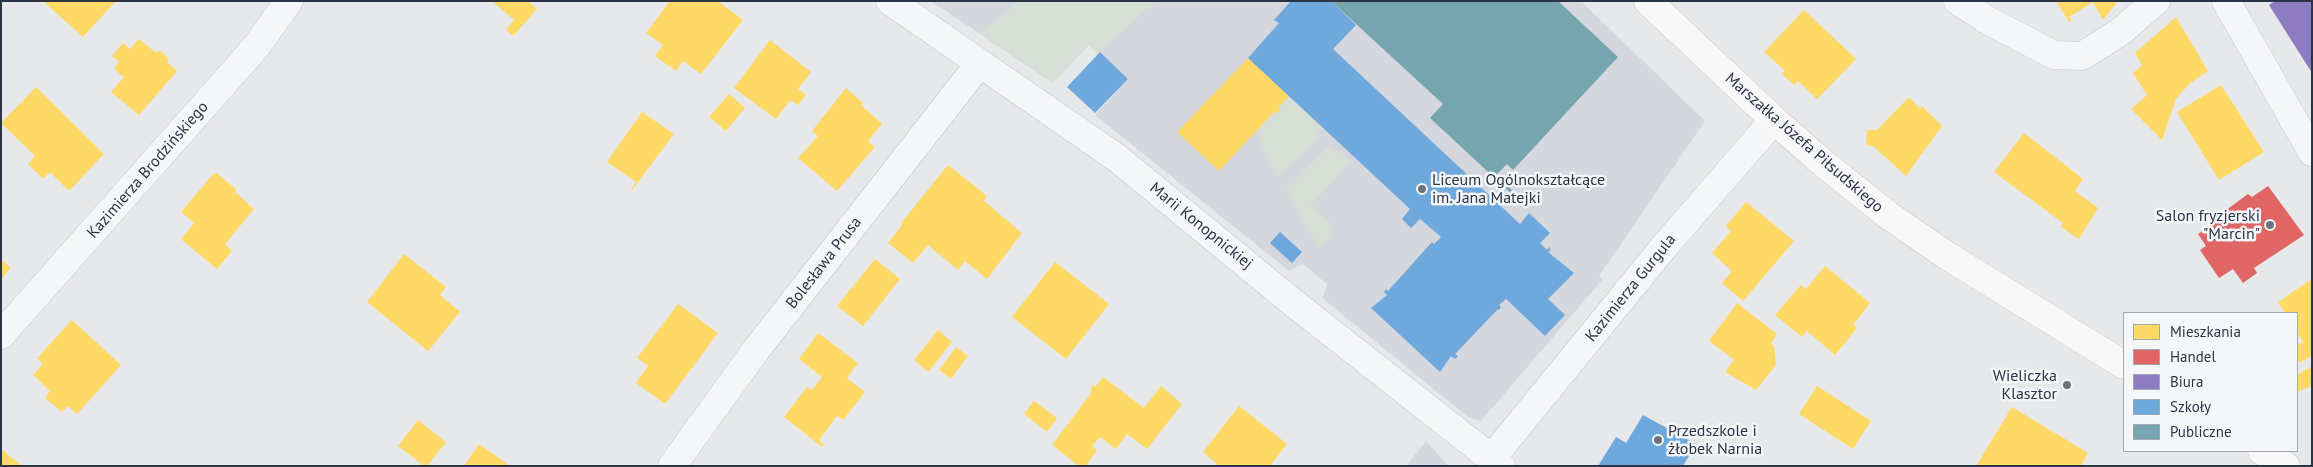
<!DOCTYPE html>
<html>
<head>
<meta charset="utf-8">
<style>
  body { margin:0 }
  #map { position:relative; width:2313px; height:467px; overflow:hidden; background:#e6e8ea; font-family:"PT Sans",sans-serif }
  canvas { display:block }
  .frame { position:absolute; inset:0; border:2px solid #2b3445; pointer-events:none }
  .legend { position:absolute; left:2123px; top:312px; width:175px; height:140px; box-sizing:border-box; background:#f4f6f9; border:1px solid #a4a8b1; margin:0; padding:6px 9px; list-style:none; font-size:15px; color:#2b3445 }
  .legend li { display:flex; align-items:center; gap:10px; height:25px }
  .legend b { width:25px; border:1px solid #a4a8b1 }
</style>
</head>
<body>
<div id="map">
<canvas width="2313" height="467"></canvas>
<div class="frame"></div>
<ul class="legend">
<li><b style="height:14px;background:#ffd966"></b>Mieszkania</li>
<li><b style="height:14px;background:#e06666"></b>Handel</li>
<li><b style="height:14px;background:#8e7cc3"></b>Biura</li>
<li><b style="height:14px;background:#6fa8dc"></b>Szkoły</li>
<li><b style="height:14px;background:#76a5af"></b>Publiczne</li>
</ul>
</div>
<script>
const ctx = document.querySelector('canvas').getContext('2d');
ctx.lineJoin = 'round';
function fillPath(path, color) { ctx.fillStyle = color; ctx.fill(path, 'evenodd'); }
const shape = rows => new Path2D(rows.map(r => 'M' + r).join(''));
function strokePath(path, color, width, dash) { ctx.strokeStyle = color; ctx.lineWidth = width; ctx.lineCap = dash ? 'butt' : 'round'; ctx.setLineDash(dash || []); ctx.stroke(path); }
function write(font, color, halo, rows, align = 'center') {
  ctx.font = font + ' "PT Sans",sans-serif'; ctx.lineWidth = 5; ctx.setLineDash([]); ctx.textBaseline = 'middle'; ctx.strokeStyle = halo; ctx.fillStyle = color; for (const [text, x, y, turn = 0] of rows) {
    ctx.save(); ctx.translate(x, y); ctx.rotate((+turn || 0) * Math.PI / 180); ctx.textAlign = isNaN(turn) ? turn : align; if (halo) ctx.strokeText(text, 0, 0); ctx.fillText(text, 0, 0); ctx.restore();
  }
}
fillPath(shape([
  [931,1,1581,1,1705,121,1599,276,1603,279,1481,421,1468,417,1326,301,1323,298,1327,284,1303,264,1289,271,1095,115,1128,79,1100,52,1098,54,1089,45,1053,83],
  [1426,441,1448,466,1406,466]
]), '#d4d7dd');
fillPath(shape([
  [1019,1,1156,1,1098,54,1089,45,1053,83,979,33],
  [1289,96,1323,127,1317,135,1320,137,1278,178,1259,141,1261,138,1254,133,1274,112,1276,114,1280,110,1278,108],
  [1329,145,1333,151,1337,149,1351,162,1311,205,1331,224,1332,227,1331,236,1319,250,1286,190]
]), '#d6ded6');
fillPath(shape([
  [43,1,114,1,115,2,83,37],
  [492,1,528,1,537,9,513,36,506,30,514,20],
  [670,1,718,1,743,20,701,74,683,61,676,71,655,56,663,45,646,33],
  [2056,1,2118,1,2103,20,2093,2,2069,17,2072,21,2069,22],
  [1804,10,1856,59,1817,99,1798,81,1794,85,1782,74,1785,71,1764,52],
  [2176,17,2208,71,2189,84,2176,99,2162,140,2131,109,2147,95,2133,73,2142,65,2135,53],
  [139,39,155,52,161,51,168,58,168,63,177,71,139,115,111,92,124,77,114,69,119,62,112,56,123,43,130,49],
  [770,40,811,72,798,89,806,95,798,105,790,100,776,119,734,88],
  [1248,58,1289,96,1278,108,1280,110,1276,114,1274,112,1219,171,1177,132],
  [2221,85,2264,152,2219,180,2177,112],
  [36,87,104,154,69,191,50,172,43,179,28,164,35,156,1,123],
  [846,88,863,103,861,105,882,124,868,141,875,147,837,191,798,158,818,136,812,131],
  [729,94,745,108,726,131,709,117],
  [1909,97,1920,109,1922,106,1942,126,1906,176,1873,146,1866,145,1867,130,1877,130],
  [642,112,674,134,632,190,631,189,636,182,607,162],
  [2024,133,2083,179,2075,191,2098,208,2079,239,2061,227,2063,223,1994,172],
  [948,165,987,196,984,201,1022,233,987,279,965,261,958,270,928,245,913,263,888,243,902,225,901,223],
  [215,172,237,190,235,192,254,209,225,244,232,251,217,269,181,239,194,223,181,212],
  [1746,202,1794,241,1743,301,1722,283,1732,271,1712,253,1731,231,1726,226],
  [404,254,446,287,440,295,460,312,428,351,367,302],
  [1,259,11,268,1,279],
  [875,259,900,279,863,326,837,306],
  [1055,262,1109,304,1066,359,1012,317],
  [1825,266,1870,303,1853,325,1857,328,1835,355,1807,331,1802,337,1775,315,1801,285,1806,289],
  [2312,279,2312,356,2299,363,2297,359,2297,345,2303,342,2297,332,2297,313,2285,313,2278,302],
  [1737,303,1777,334,1771,344,1774,346,1776,365,1756,390,1725,372,1734,360,1709,341],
  [678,304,718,333,665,404,636,383,648,366,637,358],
  [72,320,121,365,77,414,68,406,62,412,45,398,50,391,33,375,43,364,37,358],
  [938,330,952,342,928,372,914,360],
  [818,333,858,363,847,378,865,392,843,420,837,416,819,440,824,445,822,447,784,417,807,387,812,390,822,377,799,359],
  [956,347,968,356,951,379,939,370],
  [2312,366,2312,386,2297,392,2297,375],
  [1103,377,1144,408,1161,386,1182,404,1147,449,1127,434,1116,449,1100,437,1092,446,1097,450,1086,466,1079,466,1052,445,1092,392,1090,390,1093,385,1095,387],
  [1817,386,1871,421,1853,449,1799,414],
  [1034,401,1057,418,1047,432,1024,414],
  [1239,406,1287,444,1270,466,1219,466,1203,452],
  [2012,407,2088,453,2081,466,1976,466],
  [418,420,446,442,427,466,424,466,398,446],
  [479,444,510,466,464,466],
  [1,449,22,466,1,466]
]), '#ffd966');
fillPath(shape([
  [2268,186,2304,235,2254,268,2257,273,2243,283,2233,269,2219,278,2200,250,2206,246,2198,234,2216,222,2214,219,2248,194,2252,197]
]), '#e06666');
fillPath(shape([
  [2275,1,2312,1,2312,73,2269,5]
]), '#8e7cc3');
fillPath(shape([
  [1291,1,1331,1,1356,25,1333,49,1520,224,1529,213,1550,233,1540,243,1547,250,1549,247,1551,250,1548,252,1574,273,1548,299,1565,315,1545,336,1506,299,1499,305,1501,307,1499,310,1498,309,1455,354,1458,356,1455,359,1451,356,1440,372,1371,308,1387,295,1384,292,1386,289,1388,291,1432,242,1434,244,1441,237,1420,219,1411,228,1402,219,1410,209,1248,58,1279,23,1274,20],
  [1100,52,1128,79,1095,113,1067,87],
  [1280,232,1302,252,1292,263,1270,243],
  [1643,415,1696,444,1683,466,1598,466,1616,437,1626,443]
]), '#6fa8dc');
fillPath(shape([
  [1331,1,1558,1,1618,57,1513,170,1507,164,1496,175,1515,193,1513,195,1430,118,1443,104]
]), '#76a5af');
const minor = shape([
  [890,1,1117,158,1291,301,1501,466],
  [1958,1,1989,21,2054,55,2082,56,2120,32,2156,1],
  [2226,1,2312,152],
  [1,335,255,48,289,1],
  [1491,459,1663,248,1774,120],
  [672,466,756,350,980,63]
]);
const major = shape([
  [1648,1,1774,120,1823,163,1888,215,1946,255,2124,365],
  [2262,451,2286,466]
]);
strokePath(minor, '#c4c6c8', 29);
strokePath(major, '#c2c5c8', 29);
strokePath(minor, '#f5f6f7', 28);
strokePath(major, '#f8f8f8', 28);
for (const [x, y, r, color] of [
  [1422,189,5,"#6c737f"],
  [2270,225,5,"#6c737f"],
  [2067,385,5,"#6c737f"],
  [1658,440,5,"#6c737f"]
]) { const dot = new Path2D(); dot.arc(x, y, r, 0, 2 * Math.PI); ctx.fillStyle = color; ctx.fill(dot); strokePath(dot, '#f4f6f9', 2); }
write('16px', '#2b3445', '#f4f6f9', [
  ["Marszałka Józefa Piłsudskiego",1804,143,41],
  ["Kazimierza Brodzińskiego",148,170,-49],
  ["Marii Konopnickiej",1201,226,39],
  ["Bolesława Prusa",824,263,-52],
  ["Kazimierza Gurgula",1631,288,-51]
]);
write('16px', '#2b3445', '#f4f6f9', [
  ["Liceum Ogólnokształcące",1432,180],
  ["im. Jana Matejki",1432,198],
  ["Salon fryzjerski",2260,216,"right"],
  ["\"Marcin\"",2260,234,"right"],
  ["Wieliczka",2057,376,"right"],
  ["Klasztor",2057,394,"right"],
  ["Przedszkole i",1668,431],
  ["żłobek Narnia",1668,449]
], 'left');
</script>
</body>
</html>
